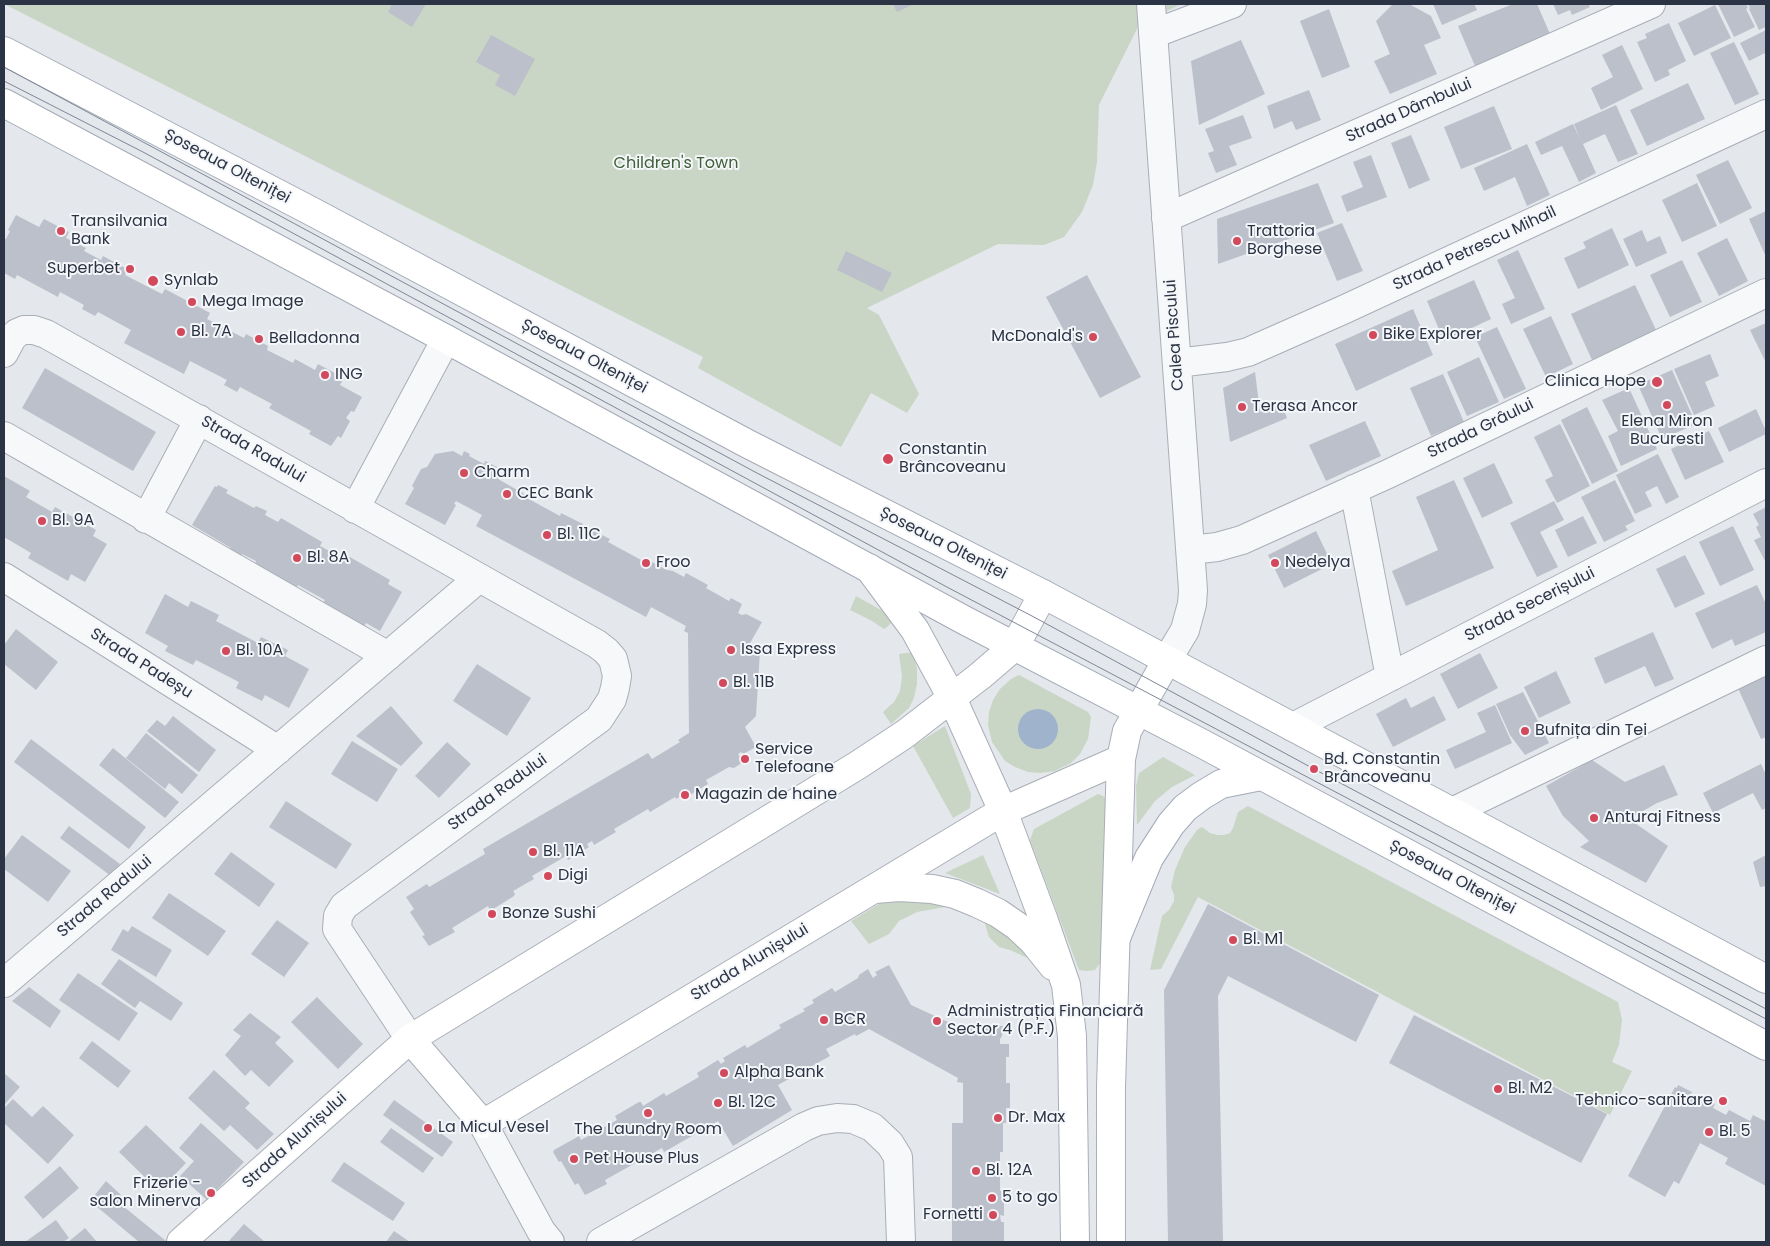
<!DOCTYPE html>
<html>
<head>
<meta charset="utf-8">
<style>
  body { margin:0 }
  #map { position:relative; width:1770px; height:1246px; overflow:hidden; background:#e4e7ec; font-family:Poppins,sans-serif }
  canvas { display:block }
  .frame { position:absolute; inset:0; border:5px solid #2b3445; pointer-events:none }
</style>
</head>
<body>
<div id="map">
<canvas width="1770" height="1246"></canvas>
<div class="frame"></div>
</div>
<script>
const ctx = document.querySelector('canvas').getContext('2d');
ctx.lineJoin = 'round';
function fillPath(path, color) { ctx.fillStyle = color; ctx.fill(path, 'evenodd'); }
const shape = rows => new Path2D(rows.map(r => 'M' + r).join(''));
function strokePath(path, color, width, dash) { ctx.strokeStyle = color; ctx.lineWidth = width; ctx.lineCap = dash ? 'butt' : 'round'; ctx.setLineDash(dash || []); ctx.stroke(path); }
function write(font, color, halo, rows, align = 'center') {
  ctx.font = font + ' Poppins,sans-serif'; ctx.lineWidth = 4; ctx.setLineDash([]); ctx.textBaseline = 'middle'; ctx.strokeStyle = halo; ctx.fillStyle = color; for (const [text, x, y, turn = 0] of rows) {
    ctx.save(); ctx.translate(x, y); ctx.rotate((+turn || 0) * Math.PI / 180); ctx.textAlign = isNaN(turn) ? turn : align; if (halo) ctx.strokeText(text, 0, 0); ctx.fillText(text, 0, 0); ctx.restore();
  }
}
fillPath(shape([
  [4,4,1181,4,1139,25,1099,105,1097,162,1093,185,1082,212,1064,237,1044,245,998,244,867,308,879,315,919,394,907,413,871,393,841,447,698,368,703,357],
  [856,596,890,615,891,623,887,627,884,629,872,621,850,610],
  [913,652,917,669,917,684,914,698,909,708,891,724,883,712,894,702,900,691,902,677,899,654],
  [1019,675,1088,712,1091,717,1088,739,1080,754,1071,763,1055,771,1040,773,1028,772,1015,767,1005,761,992,742,988,725,989,712,993,700,1000,689,1011,679],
  [945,726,971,794,970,808,953,818,913,746],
  [1163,757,1195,775,1172,787,1155,801,1137,825,1136,786,1139,773],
  [1098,794,1103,796,1107,801,1101,962,1095,970,1087,971,1079,970,1030,840,1034,829],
  [1248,806,1618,1002,1622,1020,1619,1045,1612,1062,1632,1071,1610,1115,1198,897,1161,969,1150,970,1162,916,1169,910,1174,901,1174,895,1171,887,1175,870,1185,847,1197,830,1202,827,1210,833,1217,835,1224,835,1230,833,1233,828,1238,812],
  [983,855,1000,894,945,873],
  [904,895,958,899,945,907,917,912,899,921,889,934,869,944,851,921,882,902],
  [988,915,1014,935,1030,959,1010,950,999,947,989,937,985,924]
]), '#c9d6c5');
fillPath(shape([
  '1018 729a20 20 0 1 1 40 0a20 20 0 1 1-40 0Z'
]), '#9fb4cc');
fillPath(shape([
  [392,4,426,4,412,27,388,12],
  [893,4,914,4,897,12],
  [1393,4,1409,4,1431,16,1441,38,1424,45,1437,74,1390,94,1374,61,1390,54,1376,21],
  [1433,4,1474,4,1477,10,1442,25],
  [1513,4,1537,4,1550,34,1475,66,1458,26],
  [1553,4,1588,4,1590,7,1572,15,1570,10,1558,15],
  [1718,4,1746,4,1748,8,1746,9,1755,27,1734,37],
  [1748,4,1766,4,1766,27,1759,30,1749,9,1750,8],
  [1715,5,1731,38,1694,56,1678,23],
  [1329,9,1350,67,1322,78,1300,21],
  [1669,23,1686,61,1668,70,1670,75,1655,82,1637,42,1647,38,1645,34],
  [1766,30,1766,56,1765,53,1749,61,1740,43],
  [491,35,535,59,515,96,495,85,500,75,476,62],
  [1241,40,1265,94,1199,125,1191,61],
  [1734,42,1759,94,1735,105,1710,53],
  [1622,45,1643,89,1601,110,1591,88,1613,77,1602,55],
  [1688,83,1705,119,1647,146,1630,110],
  [1309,90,1321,120,1296,130,1292,121,1274,129,1267,106],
  [1616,105,1638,154,1618,162,1605,134,1583,144,1596,173,1579,182,1562,146,1541,155,1535,142,1573,124,1580,139,1574,124],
  [1494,106,1512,149,1461,169,1444,127],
  [1243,115,1252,138,1229,146,1237,165,1216,173,1208,153,1214,151,1205,129],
  [1411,135,1430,180,1409,189,1391,143],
  [1527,144,1550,195,1527,206,1515,177,1484,191,1474,168],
  [1371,155,1387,197,1347,212,1341,196,1363,187,1353,162],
  [1728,160,1752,208,1720,224,1696,175],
  [1318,183,1334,223,1218,264,1217,219],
  [1697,183,1717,226,1682,242,1662,200],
  [1766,211,1766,257,1749,219],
  [16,215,39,227,44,219,69,232,66,238,86,248,84,251,101,260,103,256,127,269,125,275,162,294,165,289,210,313,207,319,244,338,246,334,268,346,267,350,293,363,295,359,315,370,318,364,344,378,340,385,362,397,354,412,351,411,346,418,350,421,341,438,338,436,331,446,309,434,311,431,269,408,272,404,240,387,237,392,224,385,227,380,190,361,184,374,124,343,131,330,98,312,95,316,82,309,84,305,60,292,58,297,17,275,15,279,4,273,4,238,6,239,10,231,8,230],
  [1342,223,1363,271,1337,281,1317,233],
  [1612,228,1629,265,1578,289,1564,258,1586,248,1583,242],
  [1642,230,1647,242,1660,236,1667,253,1636,267,1623,239],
  [1727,238,1748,281,1719,296,1697,253],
  [1518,250,1545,309,1511,324,1502,304,1515,298,1497,260],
  [846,251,892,273,882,292,837,270],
  [1682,260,1702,302,1670,317,1650,275],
  [1087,275,1141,377,1100,398,1046,297],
  [1474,280,1491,319,1444,341,1427,301],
  [1635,285,1656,330,1592,360,1571,314],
  [1413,309,1433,355,1356,391,1335,344],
  [1551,316,1573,364,1546,377,1523,329],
  [1766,323,1766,363,1750,330],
  [1497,327,1526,389,1504,399,1475,337],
  [1710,354,1719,376,1705,382,1715,406,1694,415,1674,369],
  [1479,357,1499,402,1467,416,1447,372],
  [45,368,156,432,133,471,22,408],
  [1672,370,1696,424,1662,439,1638,385],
  [1255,372,1260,412,1281,403,1287,418,1230,442,1223,388],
  [1443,374,1464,422,1431,436,1410,388],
  [1629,388,1657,449,1621,466,1608,436,1618,431,1602,400],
  [1587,407,1618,471,1592,484,1561,420],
  [1756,409,1766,431,1766,434,1729,452,1718,428],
  [1365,421,1381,456,1326,481,1309,445],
  [1560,424,1590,486,1557,503,1545,480,1553,476,1534,437],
  [1709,431,1724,462,1685,480,1671,449],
  [453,451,462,456,464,451,470,454,469,456,484,464,485,461,497,467,495,470,501,473,498,479,526,495,525,497,560,516,561,513,583,524,581,528,587,530,588,528,610,539,608,542,643,561,644,558,667,570,673,571,684,577,686,573,708,585,706,588,729,601,731,598,742,604,738,613,742,615,746,614,762,622,749,645,760,651,756,716,745,727,756,747,743,754,741,752,738,754,743,762,734,768,729,767,706,780,708,784,688,796,686,793,676,799,675,797,650,812,648,809,614,829,616,832,594,845,592,841,587,844,589,847,568,860,566,856,532,876,534,879,513,891,515,894,514,896,490,911,488,906,452,928,455,932,429,946,422,936,425,935,410,912,414,909,406,897,427,884,429,887,485,854,483,849,648,753,652,759,680,742,678,740,689,733,688,633,684,631,686,626,651,607,646,617,506,542,476,526,482,515,456,501,454,504,456,505,445,525,405,504,414,488,412,486,421,469,427,467,435,454],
  [1658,454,1679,497,1666,504,1657,486,1645,492,1652,506,1635,514,1616,475],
  [1494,463,1513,503,1482,518,1463,478],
  [4,476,30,491,26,497,52,512,55,507,96,530,93,536,107,544,85,582,71,574,68,581,28,558,31,553,4,537],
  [1454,480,1494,568,1406,606,1392,571,1438,550,1416,497],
  [1615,480,1635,521,1625,526,1628,530,1604,542,1581,497],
  [218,485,228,490,226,493,254,508,256,506,267,511,265,515,278,522,281,518,322,542,320,546,335,554,346,560,348,556,390,580,388,584,402,592,380,631,366,623,364,627,322,604,325,600,298,585,296,589,254,566,256,561,242,554,241,557,230,550,231,548,192,525,215,486,217,487],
  [1554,501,1564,520,1540,532,1558,567,1537,577,1510,523],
  [1766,507,1766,561,1765,561,1754,540,1761,537,1756,527,1759,525,1753,514],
  [1583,516,1597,543,1568,557,1555,530],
  [1733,526,1754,570,1720,586,1699,542],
  [1316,531,1332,564,1284,588,1268,555],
  [1685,555,1705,594,1675,608,1656,569],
  [1757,585,1766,604,1766,632,1735,646,1732,639,1712,649,1695,613],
  [165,594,188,607,191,601,219,615,216,621,258,643,261,637,288,650,285,656,309,669,289,708,265,695,262,701,236,688,239,682,196,660,193,665,165,651,168,646,145,633],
  [16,629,58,662,36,690,4,664,4,645],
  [1653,632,1674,679,1655,687,1645,666,1605,684,1594,658],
  [1480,653,1498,688,1458,709,1440,674],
  [477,664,531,698,507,736,453,701],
  [1556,671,1571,703,1539,718,1524,687],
  [1766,673,1766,737,1761,739,1737,686],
  [1523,692,1549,743,1525,755,1510,735,1496,704],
  [1434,696,1446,720,1393,747,1376,714,1406,698,1411,708],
  [1495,705,1512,743,1455,769,1446,750,1486,732,1477,713],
  [391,706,423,743,401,766,356,736],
  [173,716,216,750,199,772,147,731,157,720,165,726],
  [146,733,198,775,182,794,169,783,165,789,126,758],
  [31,739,146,827,129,849,14,762],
  [352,741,398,769,377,802,331,774],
  [447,742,471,764,439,798,415,776],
  [113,748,179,802,165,818,99,765],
  [1592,760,1625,782,1664,765,1678,795,1657,803,1629,819,1668,846,1646,883,1580,847,1589,841,1563,816,1546,786],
  [1761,764,1766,775,1766,808,1762,810,1753,793,1713,813,1703,793],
  [286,801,352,844,336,869,269,827],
  [69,826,120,864,111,876,60,838],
  [22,835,71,871,48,902,4,869,4,859],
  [231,852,275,884,259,907,214,874],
  [1766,855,1766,886,1760,887,1753,862],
  [169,893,226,931,208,956,152,918],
  [1208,904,1379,995,1356,1042,1228,976,1218,996,1223,1242,1168,1242,1164,990],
  [277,920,309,943,284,977,251,954],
  [132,926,172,950,156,977,111,950,123,929,128,932],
  [119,959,183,1003,171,1021,140,1001,135,1008,101,984],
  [889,965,911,1005,959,1027,987,1028,987,1025,1003,1026,1002,1036,1000,1039,1000,1044,1009,1044,1009,1057,1006,1057,1006,1083,1010,1083,1010,1108,1006,1108,1006,1123,1003,1123,1003,1152,1000,1152,1000,1191,1004,1191,1004,1216,1000,1215,1001,1222,1004,1222,1004,1242,952,1242,952,1123,963,1123,963,1083,957,1082,958,1078,869,1029,856,1036,855,1034,826,1049,830,1056,778,1085,792,1110,733,1146,718,1121,664,1152,662,1148,605,1180,607,1184,585,1195,578,1183,575,1185,561,1161,559,1162,553,1152,554,1150,579,1136,581,1140,617,1120,615,1116,639,1102,641,1102,643,1106,664,1093,666,1096,699,1077,697,1073,718,1060,721,1064,725,1061,723,1058,745,1045,747,1048,781,1028,779,1025,805,1011,803,1009,814,1003,812,1000,832,988,835,992,858,978,859,975,868,969,873,978,877,975,875,972],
  [78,973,138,1013,119,1041,59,1000],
  [29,987,61,1011,50,1028,12,1001],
  [317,997,363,1044,338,1069,291,1022],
  [250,1013,281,1037,275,1043,294,1061,269,1087,251,1070,245,1076,225,1055,241,1036,233,1030],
  [1414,1015,1607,1114,1581,1163,1389,1063],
  [92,1041,131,1071,118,1088,79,1058],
  [214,1070,250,1103,245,1108,274,1134,257,1150,230,1125,224,1131,188,1098],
  [4,1073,20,1087,4,1105],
  [1678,1085,1692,1092,1690,1095,1700,1100,1702,1097,1715,1104,1713,1108,1726,1115,1729,1110,1750,1121,1753,1115,1765,1121,1766,1119,1766,1186,1725,1164,1728,1158,1700,1143,1679,1184,1674,1181,1665,1197,1628,1176,1675,1087,1677,1088],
  [13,1099,32,1117,43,1106,74,1135,48,1164,4,1123,4,1108],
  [394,1100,453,1142,442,1157,383,1115],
  [201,1123,244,1162,207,1200,180,1176,194,1161,179,1148],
  [146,1125,186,1163,159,1191,119,1152],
  [391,1128,434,1158,423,1173,380,1142],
  [344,1162,405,1203,393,1221,331,1181],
  [60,1166,79,1188,43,1219,24,1197],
  [106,1181,121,1195,118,1202,166,1241,139,1242,90,1201],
  [56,1220,69,1238,63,1242,25,1242],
  [244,1224,265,1242,228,1242],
  [85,1228,97,1242,68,1242],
  [394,1231,410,1242,386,1242]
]), '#bbc0ca');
const street = shape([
  [1151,4,1193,590,1192,604,1185,630,1167,660],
  [1153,34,1232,4],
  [1166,218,1651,4],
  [4,353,12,338,17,333,24,330,34,330,46,334,597,644,606,651,613,659,617,676,615,688,612,699,599,719,344,906,338,916,337,929,410,1039],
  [1177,363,1227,357,1248,352,1343,310,1766,114],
  [4,436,388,656],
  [1354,489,1390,677],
  [355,509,446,339],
  [146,519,199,419],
  [1191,550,1217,547,1242,540,1388,474,1766,293],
  [4,577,278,750],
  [1293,727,1766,483],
  [1452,812,1766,660],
  [4,983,479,578],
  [483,1124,541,1231,550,1242],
  [601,1242,804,1127,818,1121,837,1118,853,1119,872,1127,890,1144,898,1157,901,1242]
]);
const secondary = shape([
  [869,568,915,630,952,698,1003,811,1044,921,1066,985,1072,1036,1075,1242],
  [875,889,899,887,932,889,955,894,977,903,998,913,1017,926,1033,941,1053,966],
  [410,1039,483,1124,1003,811,1121,759],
  [181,1242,410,1039,858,765,905,734,980,676,1015,646,1043,594],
  [1111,1242,1111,1087,1121,759,1127,731,1167,660]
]);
const primary = shape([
  [4,51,311,211,748,444,1043,594,1766,979],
  [4,103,446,339,964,620,1201,743,1766,1046],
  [1116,938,1149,858,1171,824,1185,808,1201,796,1221,784,1261,776]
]);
strokePath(street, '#a9aeb7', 30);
strokePath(secondary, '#a9aeb7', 30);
strokePath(primary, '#a3abb8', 30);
strokePath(street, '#f7f8fa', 28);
strokePath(secondary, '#fff', 28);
strokePath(primary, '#fff', 28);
strokePath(shape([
  [4,67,755,472,1032,616,1314,769,1766,1009],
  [4,81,143,152,945,586,1766,1019]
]), '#7d8696', 1);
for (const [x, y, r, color] of [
  [61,231,5,"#d1495b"],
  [1237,241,5,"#d1495b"],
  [130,269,5,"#d1495b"],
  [153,281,6,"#d1495b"],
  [192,302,5,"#d1495b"],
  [181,332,5,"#d1495b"],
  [1373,335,5,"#d1495b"],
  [1093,337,5,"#d1495b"],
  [259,339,5,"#d1495b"],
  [325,375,5,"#d1495b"],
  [1657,382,6,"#d1495b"],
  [1667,405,5,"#d1495b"],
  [1242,407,5,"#d1495b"],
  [888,459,6,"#d1495b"],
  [464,473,5,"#d1495b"],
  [507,494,5,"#d1495b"],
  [42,521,5,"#d1495b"],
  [547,535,5,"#d1495b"],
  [297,558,5,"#d1495b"],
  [646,563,5,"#d1495b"],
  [1275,563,5,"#d1495b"],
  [731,650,5,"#d1495b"],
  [226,651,5,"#d1495b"],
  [723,683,5,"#d1495b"],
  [1525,731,5,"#d1495b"],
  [745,759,5,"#d1495b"],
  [1314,769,5,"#d1495b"],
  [685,795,5,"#d1495b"],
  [1594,818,5,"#d1495b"],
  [533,852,5,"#d1495b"],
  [548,876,5,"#d1495b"],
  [492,914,5,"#d1495b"],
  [1233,940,5,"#d1495b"],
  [824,1020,5,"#d1495b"],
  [937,1021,5,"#d1495b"],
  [724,1073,5,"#d1495b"],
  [1498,1089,5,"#d1495b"],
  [1723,1101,5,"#d1495b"],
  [718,1103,5,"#d1495b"],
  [648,1113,5,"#d1495b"],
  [998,1118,5,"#d1495b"],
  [428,1128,5,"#d1495b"],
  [1709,1132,5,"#d1495b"],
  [574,1159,5,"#d1495b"],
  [976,1171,5,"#d1495b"],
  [211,1193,5,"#d1495b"],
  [992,1198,5,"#d1495b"],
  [993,1215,5,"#d1495b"]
]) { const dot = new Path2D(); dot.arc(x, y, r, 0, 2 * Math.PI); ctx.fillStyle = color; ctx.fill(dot); strokePath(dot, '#f4f6f9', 2); }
write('16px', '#2b3445', '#f4f6f9', [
  ["Strada Dâmbului",1409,111,-24],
  ["Șoseaua Olteniței",227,167,28],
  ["Strada Petrescu Mihail",1475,249,-25],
  ["Calea Piscului",1175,335,-94],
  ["Șoseaua Olteniței",584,357,28],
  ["Strada Grâului",1481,429,-26],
  ["Strada Radului",253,450,30],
  ["Șoseaua Olteniței",943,544,27],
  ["Strada Secerișului",1530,605,-27],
  ["Strada Padeșu",141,664,32],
  ["Strada Radului",498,793,-36],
  ["Șoseaua Olteniței",1452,878,28],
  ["Strada Radului",105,897,-40],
  ["Strada Alunișului",750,963,-31],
  ["Strada Alunișului",295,1141,-42]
]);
write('16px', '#3f6138', '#f4f6f9', [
  ["Children's Town",676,164]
]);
write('16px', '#2b3445', '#f4f6f9', [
  ["Transilvania",71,222],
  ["Bank",71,240],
  ["Trattoria",1247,232],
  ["Borghese",1247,250],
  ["Superbet",120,269,"right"],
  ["Synlab",164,281],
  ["Mega Image",202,302],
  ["Bl. 7A",191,332],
  ["Bike Explorer",1383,335],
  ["McDonald's",1083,337,"right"],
  ["Belladonna",269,339],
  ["ING",335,375],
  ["Clinica Hope",1646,382,"right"],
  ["Terasa Ancor",1252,407],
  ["Elena Miron",1667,422,"center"],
  ["Bucuresti",1667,440,"center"],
  ["Constantin",899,450],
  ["Brâncoveanu",899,468],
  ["Charm",474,473],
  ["CEC Bank",517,494],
  ["Bl. 9A",52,521],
  ["Bl. 11C",557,535],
  ["Bl. 8A",307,558],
  ["Froo",656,563],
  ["Nedelya",1285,563],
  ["Issa Express",741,650],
  ["Bl. 10A",236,651],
  ["Bl. 11B",733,683],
  ["Bufnița din Tei",1535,731],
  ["Service",755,750],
  ["Telefoane",755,768],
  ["Bd. Constantin",1324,760],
  ["Brâncoveanu",1324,778],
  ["Magazin de haine",695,795],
  ["Anturaj Fitness",1604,818],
  ["Bl. 11A",543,852],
  ["Digi",558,876],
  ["Bonze Sushi",502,914],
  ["Bl. M1",1243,940],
  ["Administrația Financiară",947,1012],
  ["Sector 4 (P.F.)",947,1030],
  ["BCR",834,1020],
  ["Alpha Bank",734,1073],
  ["Bl. M2",1508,1089],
  ["Tehnico-sanitare",1713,1101,"right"],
  ["Bl. 12C",728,1103],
  ["Dr. Max",1008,1118],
  ["La Micul Vesel",438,1128],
  ["The Laundry Room",648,1130,"center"],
  ["Bl. 5",1719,1132],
  ["Pet House Plus",584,1159],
  ["Bl. 12A",986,1171],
  ["Frizerie -",201,1184,"right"],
  ["salon Minerva",201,1202,"right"],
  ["5 to go",1002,1198],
  ["Fornetti",983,1215,"right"]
], 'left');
</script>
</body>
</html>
